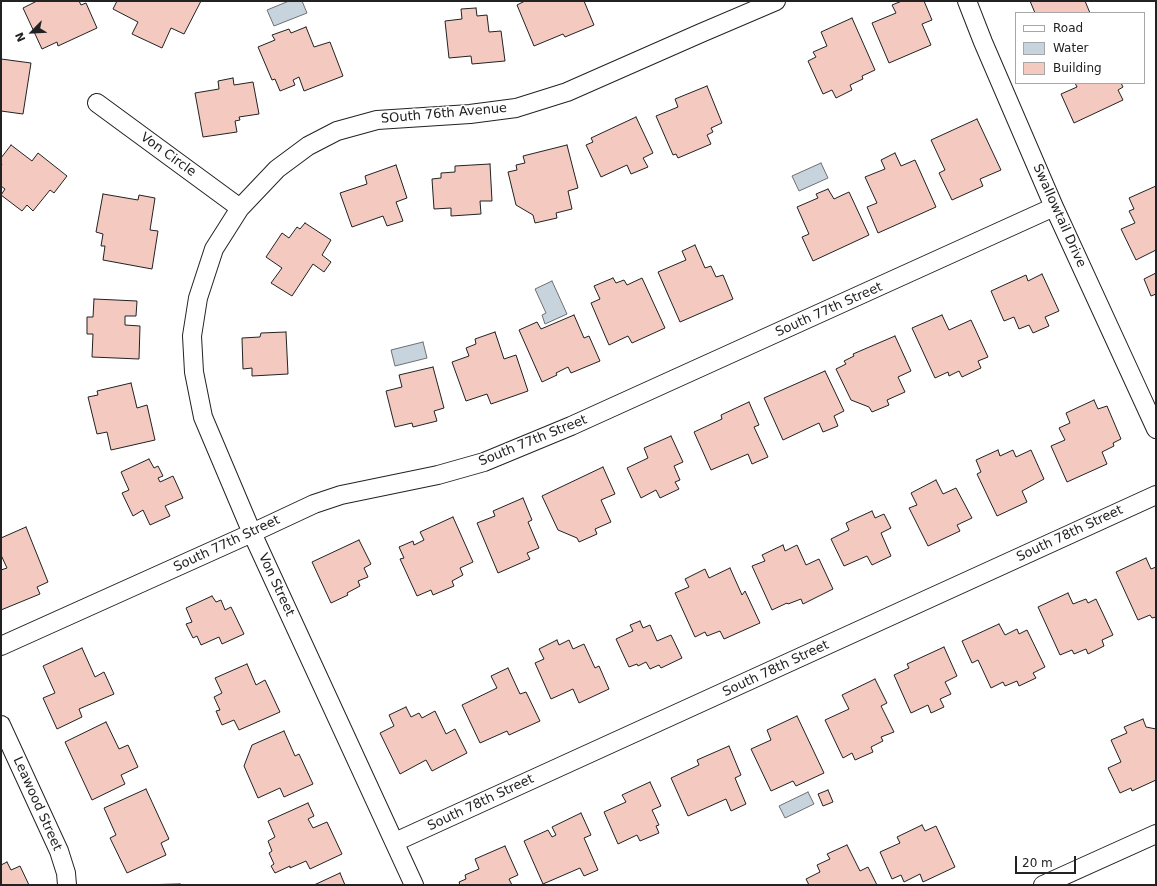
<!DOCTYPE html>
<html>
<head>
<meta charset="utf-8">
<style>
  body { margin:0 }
  #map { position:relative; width:1157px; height:886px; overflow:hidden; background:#fff; font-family:"DejaVu Sans",sans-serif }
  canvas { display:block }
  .frame { position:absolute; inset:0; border:2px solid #222; pointer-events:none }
  .legend { position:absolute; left:1015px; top:12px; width:130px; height:72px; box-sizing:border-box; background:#fff; border:1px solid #a7a7a7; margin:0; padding:5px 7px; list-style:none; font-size:12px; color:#222 }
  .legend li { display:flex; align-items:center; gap:8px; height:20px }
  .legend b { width:20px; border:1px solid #a7a7a7 }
  .north { position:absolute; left:12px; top:12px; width:40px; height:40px; -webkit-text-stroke:3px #fff; paint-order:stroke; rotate:246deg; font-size:11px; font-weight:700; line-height:16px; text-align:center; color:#222 }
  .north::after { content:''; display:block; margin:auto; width:14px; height:18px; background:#222; clip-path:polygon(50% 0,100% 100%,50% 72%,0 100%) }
  .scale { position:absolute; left:1015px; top:856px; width:61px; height:18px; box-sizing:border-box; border:2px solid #222; border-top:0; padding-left:5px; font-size:12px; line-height:14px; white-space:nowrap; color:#222; -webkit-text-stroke:3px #fff; paint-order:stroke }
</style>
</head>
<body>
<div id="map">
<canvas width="1157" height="886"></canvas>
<div class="frame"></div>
<ul class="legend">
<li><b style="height:5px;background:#fff"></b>Road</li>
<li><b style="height:11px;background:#c7d3dd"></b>Water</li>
<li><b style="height:11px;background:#f3c9c0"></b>Building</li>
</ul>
<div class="north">N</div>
<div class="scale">20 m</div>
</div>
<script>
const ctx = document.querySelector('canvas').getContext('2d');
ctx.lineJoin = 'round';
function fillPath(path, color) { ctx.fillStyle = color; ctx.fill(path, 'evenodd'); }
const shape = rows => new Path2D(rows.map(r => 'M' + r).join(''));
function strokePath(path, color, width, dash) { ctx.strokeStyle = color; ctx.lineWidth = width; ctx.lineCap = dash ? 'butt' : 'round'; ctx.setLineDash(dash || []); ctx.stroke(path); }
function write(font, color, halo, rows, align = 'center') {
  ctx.font = font + ' "DejaVu Sans",sans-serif'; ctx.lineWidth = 3; ctx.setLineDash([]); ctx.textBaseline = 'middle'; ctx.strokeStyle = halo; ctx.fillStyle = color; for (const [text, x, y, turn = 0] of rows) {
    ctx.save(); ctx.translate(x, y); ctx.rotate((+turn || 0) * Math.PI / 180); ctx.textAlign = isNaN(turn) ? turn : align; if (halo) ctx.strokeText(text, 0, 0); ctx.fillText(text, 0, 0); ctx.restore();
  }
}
const water = shape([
  [289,1,302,1,307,13,274,26,267,10,289,1],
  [821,163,828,178,799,191,792,176,821,163],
  [552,281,567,314,545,324,542,315,546,313,535,289,552,281],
  [423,342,427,358,395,366,391,350,423,342],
  [808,792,814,804,785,818,779,806,808,792]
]);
fillPath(water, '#c7d3dd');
strokePath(water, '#6f6f6f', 1);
const building = shape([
  [37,1,79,1,81,5,86,3,97,28,58,46,57,42,42,49,23,8,37,1],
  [117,1,201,1,184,34,171,28,162,48,132,34,138,22,113,9,117,1],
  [525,1,584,1,594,25,565,37,563,34,534,46,517,5,525,1],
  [902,1,924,1,932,20,922,24,931,45,889,63,872,23,896,13,892,5,902,1],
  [1030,1,1085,1,1090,13,1035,13,1030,1],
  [476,8,477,16,487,15,489,32,501,31,505,61,472,64,471,56,449,58,445,21,462,19,461,9,476,8],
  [852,18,875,70,862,76,863,79,850,85,852,90,836,98,832,90,823,94,808,61,816,57,813,52,827,46,821,32,852,18],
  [306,27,314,47,330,42,343,76,304,91,299,77,293,80,295,85,280,91,275,79,272,80,258,47,275,40,272,35,289,29,291,33,306,27],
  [1,59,31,63,23,114,1,111,1,59],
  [233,78,234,85,253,82,259,114,239,117,240,120,235,121,237,132,203,137,195,93,219,89,218,81,233,78],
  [1075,83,1121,83,1123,87,1118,90,1123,100,1074,123,1061,94,1077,87,1075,83],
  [707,86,722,123,711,128,713,132,707,135,711,144,678,158,676,154,673,155,656,116,678,107,675,99,707,86],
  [636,117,653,153,643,158,648,167,631,174,627,165,601,177,586,145,593,142,591,138,636,117],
  [977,119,1001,170,980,179,983,186,952,200,939,173,945,170,931,140,977,119],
  [11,145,32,161,38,153,67,176,54,193,50,190,33,211,27,205,22,211,1,195,5,189,1,186,1,166,2,164,1,163,1,158,11,145],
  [567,145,578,188,568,191,572,209,556,213,557,218,535,223,533,215,516,205,508,172,517,170,516,165,525,163,523,156,567,145],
  [895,153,901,166,915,160,936,207,878,233,867,207,877,203,865,177,885,169,881,160,895,153],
  [490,164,492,201,480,201,481,214,451,216,451,208,434,209,432,179,441,178,441,173,455,172,455,166,490,164],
  [396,165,407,198,396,202,403,221,387,226,383,216,352,227,340,193,367,184,365,176,396,165],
  [1156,186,1156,250,1136,260,1121,229,1135,223,1129,211,1134,209,1129,198,1156,186],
  [828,189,834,199,849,192,869,235,813,261,802,237,809,234,797,207,818,198,816,194,828,189],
  [103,194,138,200,139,195,155,198,150,230,158,231,152,269,103,260,105,246,101,246,103,234,96,232,103,194],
  [305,223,331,240,322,255,331,262,324,272,313,264,292,296,271,283,282,268,266,257,282,233,289,238,297,227,300,229,305,223],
  [695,245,705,268,711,266,716,277,723,275,733,299,680,322,658,272,686,260,682,251,695,245],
  [1156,273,1156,294,1151,296,1144,279,1156,273],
  [1042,274,1059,311,1045,317,1049,326,1033,333,1029,325,1019,329,1014,317,1004,321,991,291,1026,275,1028,281,1042,274],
  [613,278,616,283,624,280,627,285,642,278,665,328,632,343,628,336,609,345,591,303,600,299,594,286,613,278],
  [94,299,137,301,136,316,125,316,125,325,140,326,139,359,92,357,93,334,87,334,87,317,93,317,94,299],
  [574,315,584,338,589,336,600,361,571,373,568,367,556,373,557,375,542,382,519,330,537,322,541,329,574,315],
  [942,315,949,330,971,320,988,357,978,361,981,368,962,377,959,371,949,376,948,372,935,378,912,328,942,315],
  [286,332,288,374,252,376,252,368,243,369,242,338,260,337,261,333,286,332],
  [495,332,504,359,516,355,528,391,491,404,487,394,466,401,452,362,469,356,466,348,476,344,475,339,495,332],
  [895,336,911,371,898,377,905,392,887,400,889,405,872,412,869,407,851,400,836,369,846,364,844,361,854,356,853,354,895,336],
  [433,367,444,408,434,411,437,421,413,427,412,423,395,427,386,391,402,387,399,375,433,367],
  [825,371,844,411,834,416,838,426,823,432,819,423,783,440,764,398,825,371],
  [131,383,137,408,147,405,155,440,111,450,107,432,97,434,88,397,98,395,97,391,131,383],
  [1094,400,1098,409,1107,406,1121,439,1113,443,1114,446,1102,452,1107,464,1067,482,1051,446,1065,440,1059,428,1070,423,1066,413,1094,400],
  [749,402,759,425,754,427,768,457,752,464,748,454,711,470,694,432,722,419,721,415,749,402],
  [671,436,683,462,674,466,680,480,675,482,679,489,660,498,656,490,641,498,627,468,648,458,644,448,671,436],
  [998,450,1000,456,1013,450,1016,457,1031,450,1044,479,1022,491,1027,502,997,516,977,474,981,472,976,460,998,450],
  [149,459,154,468,158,466,163,476,158,478,160,482,173,476,183,498,165,506,170,516,150,525,143,510,133,516,122,493,129,490,121,472,149,459],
  [603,467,615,494,601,500,611,522,595,529,597,534,579,542,577,538,558,530,542,496,603,467],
  [936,480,943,494,956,488,972,518,957,525,960,531,928,546,909,508,917,505,911,493,936,480],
  [523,498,532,520,528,522,539,548,527,553,530,559,498,573,477,523,495,516,493,511,523,498],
  [872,511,875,518,884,514,891,528,881,533,891,556,872,565,867,556,844,566,831,539,849,530,846,523,872,511],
  [453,517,473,562,460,568,463,575,452,581,454,586,433,595,431,590,417,596,400,559,404,558,399,547,413,541,414,545,424,540,420,532,453,517],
  [26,527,48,582,37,587,40,594,1,610,1,570,7,568,1,555,1,538,26,527],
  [359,540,371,564,364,568,368,577,358,581,360,586,347,593,348,595,331,603,312,562,359,540],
  [783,545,785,551,797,545,806,565,819,559,833,589,803,604,801,599,788,604,787,603,772,610,752,566,765,561,762,555,783,545],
  [1146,558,1151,569,1156,567,1156,617,1152,618,1150,615,1138,620,1116,572,1146,558],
  [730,568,742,595,745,591,760,623,724,639,720,631,707,636,705,632,695,637,675,593,689,587,685,579,705,569,709,578,730,568],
  [1068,593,1073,604,1086,599,1088,603,1096,599,1113,635,1102,640,1104,646,1088,654,1086,649,1074,654,1072,650,1060,655,1038,607,1068,593],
  [212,596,216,602,221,600,225,610,231,607,244,634,222,644,219,637,201,645,197,636,193,638,186,624,192,622,186,608,212,596],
  [640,621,643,628,650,625,657,641,671,635,682,658,661,668,659,665,650,669,646,662,638,666,637,664,629,667,616,639,633,631,630,625,640,621],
  [999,624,1005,635,1017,629,1019,634,1027,630,1045,667,1033,673,1036,678,1019,686,1017,681,1005,686,1003,682,991,688,978,660,972,663,962,641,999,624],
  [557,640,559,645,569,640,573,649,584,644,595,668,599,666,609,689,579,703,573,689,551,699,535,663,544,659,539,649,557,640],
  [944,647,957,676,945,682,951,694,940,699,944,707,931,713,928,705,911,713,894,675,909,668,907,664,944,647],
  [82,648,95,677,104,672,114,694,79,709,82,717,57,729,43,698,55,693,43,666,82,648],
  [247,664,256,685,265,680,280,712,239,730,234,720,222,725,216,711,220,710,214,697,222,693,215,678,247,664],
  [508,668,520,694,526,692,540,721,509,735,507,731,480,743,462,705,497,688,491,676,508,668],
  [875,679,887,703,881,706,894,732,881,737,883,741,871,747,873,752,855,760,852,753,843,758,825,720,849,709,842,695,875,679],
  [406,707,411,717,419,713,422,718,435,711,446,734,455,729,467,753,432,771,426,760,400,774,380,733,394,726,389,715,406,707],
  [797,716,824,773,796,786,793,781,771,791,751,749,771,740,767,730,797,716],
  [1143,719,1146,727,1156,729,1156,780,1132,791,1131,788,1120,793,1108,768,1121,762,1111,740,1127,733,1124,727,1143,719],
  [106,722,119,749,128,745,138,767,121,775,125,784,92,800,65,742,106,722],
  [284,731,295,756,299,754,313,784,284,797,280,788,258,798,244,766,252,745,284,731],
  [729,746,741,775,735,778,746,804,731,811,726,799,688,816,671,778,699,765,697,760,729,746],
  [650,782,661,806,652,810,659,825,656,826,659,833,640,841,637,835,618,844,604,812,626,802,622,795,650,782],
  [146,789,169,839,161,843,166,855,127,873,110,838,116,835,104,808,146,789],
  [828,790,833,802,823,806,818,794,828,790],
  [308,803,314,816,308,819,313,828,327,822,342,854,310,869,306,861,290,868,290,866,275,873,271,866,274,864,269,853,272,851,268,841,275,837,268,821,308,803],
  [581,813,591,835,584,838,598,870,584,876,580,868,543,884,524,841,548,830,552,837,556,835,552,827,581,813],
  [922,825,925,831,936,826,955,867,923,882,920,874,904,882,901,875,892,879,880,852,900,843,897,837,922,825],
  [847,845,860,871,868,867,877,885,809,885,806,879,820,872,817,865,830,859,827,854,847,845],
  [505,846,518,875,509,879,512,885,460,885,459,882,466,879,465,875,479,869,475,859,505,846],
  [7,862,11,870,20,866,29,885,1,885,1,865,7,862],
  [340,873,345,885,314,885,340,873],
  [180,884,180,885,136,885,180,884]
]);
fillPath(building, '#f3c9c0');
strokePath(building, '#222', 1);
const street = shape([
  [967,1,983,42,1054,207,1156,429],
  [97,103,240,208],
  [1,646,252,533,314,504,341,495,438,475,484,462,571,426,1054,207],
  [1,725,59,851,66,873,67,885],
  [395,842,1156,495],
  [414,885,252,533,203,417,194,372,192,336,198,298,214,249,240,208,277,169,308,146,337,131,377,120,470,114,516,108,567,92,701,33,776,1],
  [1043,885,1156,834]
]);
strokePath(street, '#222', 20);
strokePath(street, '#fff', 18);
write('13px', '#222', '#fff', [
  ["SOuth 76th Avenue",444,114,-5],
  ["Von Circle",168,155,36],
  ["Swallowtail Drive",1059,216,66],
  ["South 77th Street",829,310,-24],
  ["South 77th Street",533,441,-22],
  ["South 78th Street",1070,534,-25],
  ["South 77th Street",227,544,-25],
  ["Von Street",276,585,65],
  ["South 78th Street",776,669,-25],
  ["South 78th Street",481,803,-25],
  ["Leawood Street",37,804,66]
]);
</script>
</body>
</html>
